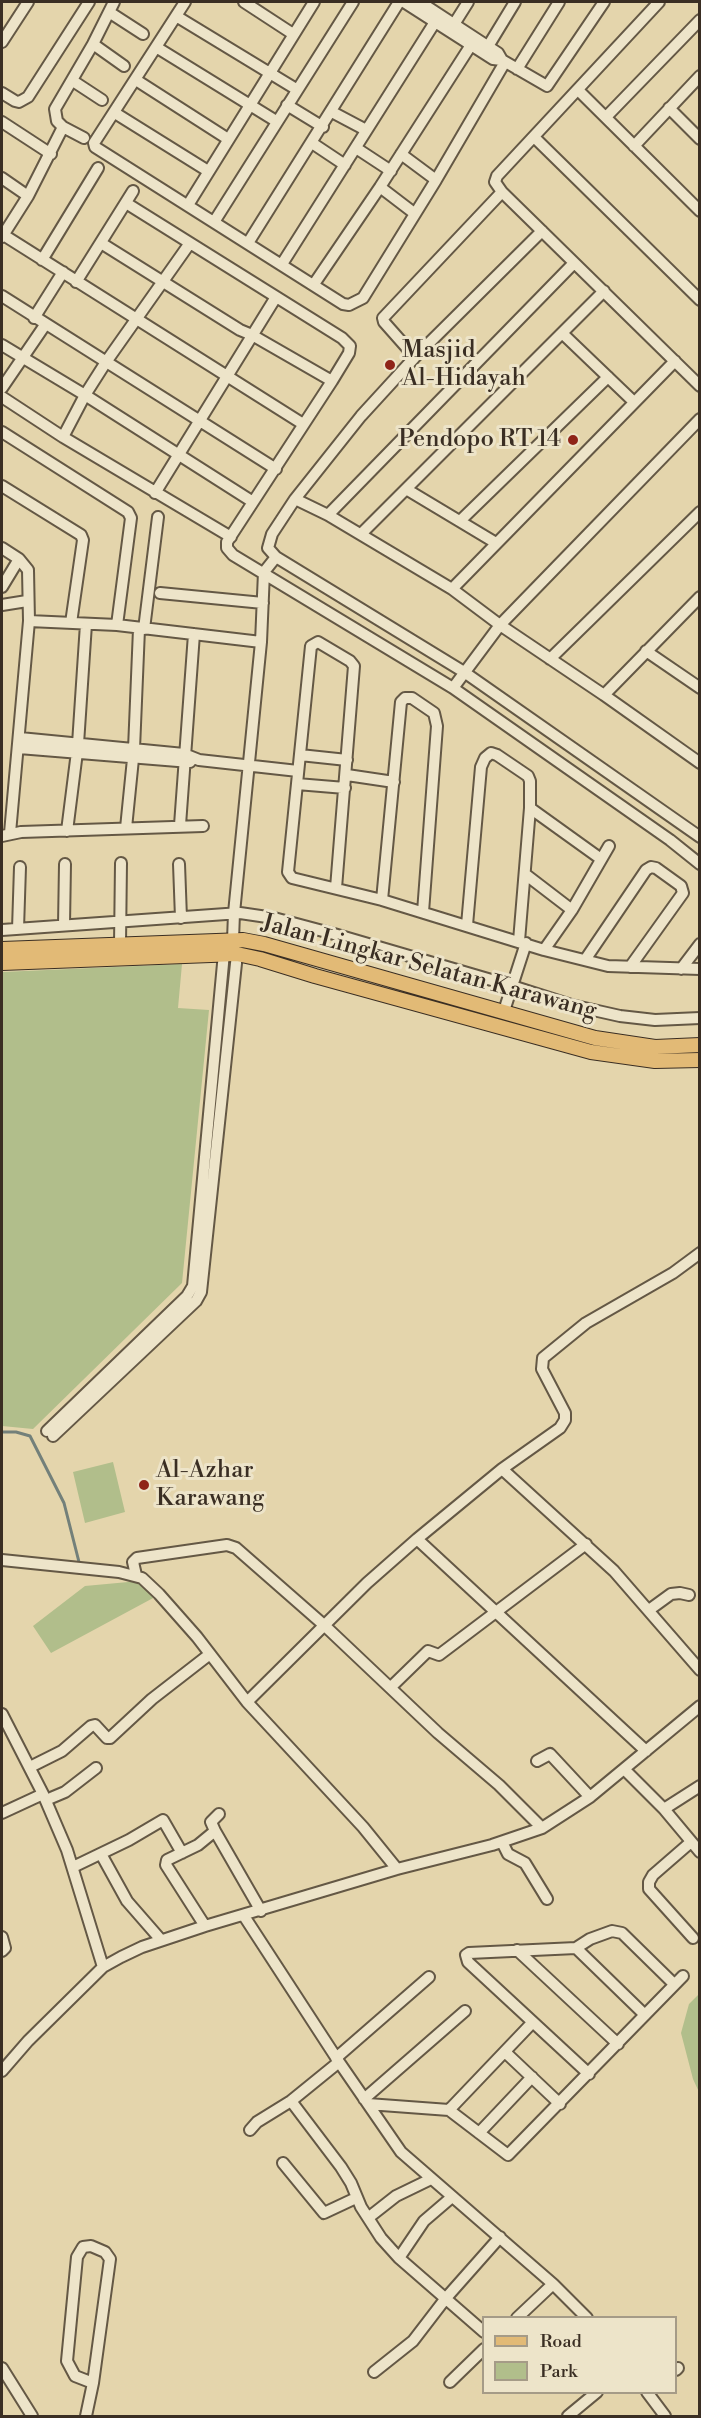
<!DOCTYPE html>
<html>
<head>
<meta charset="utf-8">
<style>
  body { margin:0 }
  #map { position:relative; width:701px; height:2418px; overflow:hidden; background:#e4d5ac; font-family:"Libre Bodoni",serif }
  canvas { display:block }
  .frame { position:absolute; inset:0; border:3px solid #3a2e23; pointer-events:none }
  .legend { position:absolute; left:482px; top:2316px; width:195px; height:78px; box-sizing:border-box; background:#ede4c9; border:2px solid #a59b87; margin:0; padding:8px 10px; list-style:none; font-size:18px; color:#3a2e23 }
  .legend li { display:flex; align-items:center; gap:12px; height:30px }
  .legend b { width:30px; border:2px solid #a59b87 }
</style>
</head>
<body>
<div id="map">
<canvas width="701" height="2418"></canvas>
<div class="frame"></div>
<ul class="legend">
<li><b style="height:8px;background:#e2ba76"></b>Road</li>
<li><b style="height:16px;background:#b1be8b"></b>Park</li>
</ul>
</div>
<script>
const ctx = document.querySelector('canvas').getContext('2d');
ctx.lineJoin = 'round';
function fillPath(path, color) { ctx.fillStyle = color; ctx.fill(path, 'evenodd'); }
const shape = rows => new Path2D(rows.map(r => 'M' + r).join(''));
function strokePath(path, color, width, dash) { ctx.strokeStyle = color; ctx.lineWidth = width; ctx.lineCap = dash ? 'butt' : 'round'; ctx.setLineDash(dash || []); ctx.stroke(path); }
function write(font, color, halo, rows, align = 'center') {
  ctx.font = font + ' "Libre Bodoni",serif'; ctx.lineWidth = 6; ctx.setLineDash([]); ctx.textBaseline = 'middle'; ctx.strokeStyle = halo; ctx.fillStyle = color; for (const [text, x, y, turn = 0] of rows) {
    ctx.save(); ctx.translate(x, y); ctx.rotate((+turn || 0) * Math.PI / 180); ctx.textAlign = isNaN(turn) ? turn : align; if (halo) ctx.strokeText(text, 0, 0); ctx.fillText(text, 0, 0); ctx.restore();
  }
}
fillPath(shape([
  [182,964,178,1008,209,1010,182,1283,33,1429,2,1426,2,972],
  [113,1462,125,1512,85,1523,73,1472],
  [139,1581,155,1597,51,1653,33,1626,85,1586],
  [699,1994,699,2092,693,2079,681,2033,689,2004]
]), '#b1be8b');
strokePath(shape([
  [2,1432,16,1432,30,1436,64,1503,79,1562]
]), '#73807a', 3);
const minor = shape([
  [185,2,94,143,95,147,343,304,349,305,363,298,436,180,505,62],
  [244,2,293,34],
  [404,2,493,59,502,60,498,53,420,2],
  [659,2,497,176,495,182,502,192,700,386],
  [109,12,143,34],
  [176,16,296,89],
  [451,29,468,2],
  [2,42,28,2],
  [93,44,124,66],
  [156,47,276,121],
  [484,53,515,2],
  [502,60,547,86,604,2],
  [517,69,559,2],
  [136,80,228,139],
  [73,81,102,100],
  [578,90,700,211],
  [2,93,15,101,19,102,28,97,89,2],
  [287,105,323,127],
  [669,108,700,139],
  [332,112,366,130],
  [115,113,208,171],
  [606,117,700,20],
  [2,122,51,154],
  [534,137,700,300],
  [84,138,63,127,57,121,55,109,93,44,114,2],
  [312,143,345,165],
  [634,146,700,76],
  [356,148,391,171],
  [401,154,436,180],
  [2,178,28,196],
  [380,187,414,213],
  [126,203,342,338,350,346,349,353,332,381,227,542,227,548,233,555,453,688,670,840,700,864],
  [188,205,314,2],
  [214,222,353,2],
  [542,231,415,357,361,416,295,499,272,534,268,548,276,557,464,672,700,837],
  [2,234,303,424],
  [2,237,28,196,63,127],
  [101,243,240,330,252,335,332,381],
  [248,243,399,2],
  [42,260,98,168],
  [282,264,435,22],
  [76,282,133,191],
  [314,284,380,187,471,45],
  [2,296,276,469],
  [34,318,63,272],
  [562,333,634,402],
  [2,345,85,395,253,502],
  [415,357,384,322,383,318,502,192],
  [2,388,45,325],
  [2,397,63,437,231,537],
  [2,432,128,512,131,518,117,625],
  [63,437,85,395,106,362,190,243],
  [2,486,81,535,83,540,71,623],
  [406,489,496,543],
  [155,493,276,297],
  [295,499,328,515,452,589,500,625,604,695,700,763],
  [328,515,574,263],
  [461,520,608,377],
  [361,534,604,291],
  [2,548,19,559,28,570,29,621,10,833],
  [2,587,19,559],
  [452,589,675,361],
  [160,593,263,603],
  [2,605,27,601],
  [29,621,117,625,261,642],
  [144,629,158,517],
  [646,651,700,688],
  [550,659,700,512],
  [453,688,500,625,700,419],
  [604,695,700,597],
  [20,738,184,754,199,760,298,771],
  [19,748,190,762],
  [300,755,347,760],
  [347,775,394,782],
  [297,784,345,788],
  [530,808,601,859],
  [180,825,194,634],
  [126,828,134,749,139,629],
  [67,831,78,744,86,624],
  [2,836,21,832,203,826],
  [179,864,181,918],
  [525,874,572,910],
  [336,888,354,666,350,661,318,642,311,646,288,872,292,878,382,900,544,950,608,966,700,969],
  [382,900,401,702,405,698,412,698,434,713,437,726,423,912],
  [64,925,65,864],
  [467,925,481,767,485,758,491,753,497,755,528,776,530,781,530,808,519,941],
  [18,929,20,867],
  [2,930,240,913,274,918,334,934,512,986,571,1005,620,1016,655,1020,700,1018],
  [233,940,234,913,261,642,264,572,276,557],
  [120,944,121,863],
  [544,950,572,910,609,846],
  [585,960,646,870,651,867,656,868,681,886,683,893,630,967],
  [681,969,700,944],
  [504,1011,526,943],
  [47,1431,187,1296,193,1286,224,953],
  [53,1436,196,1301,201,1292,237,954],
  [502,1469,614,1571,700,1670],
  [417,1539,646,1751],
  [2,1560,119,1572,142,1578,159,1594,197,1637,247,1702,363,1827,397,1869],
  [136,1575,133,1562,137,1558,227,1545,236,1548,325,1626,438,1733,499,1785,542,1828],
  [649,1610,671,1594,680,1593,689,1595],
  [391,1687,428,1651,439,1655,586,1544],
  [247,1702,367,1583,417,1539,502,1469,560,1428,565,1420,565,1413,542,1369,543,1358,586,1323,673,1273,700,1253],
  [2,1714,43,1794,67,1850,103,1967],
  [537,1761,550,1754,590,1797],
  [30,1767,62,1751,91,1726,95,1725,107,1738,110,1738,152,1699,210,1654],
  [624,1769,664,1809,700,1852],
  [46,1800,65,1792,96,1768],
  [664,1809,700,1786],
  [2,1813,43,1794],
  [215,1831,261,1911],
  [502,1842,508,1854,525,1863,547,1899],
  [691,1842,653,1875,649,1882,649,1889,693,1938],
  [101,1854,127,1901,161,1940],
  [73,1867,129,1840,163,1820,182,1853],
  [244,1916,339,2062,401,2152,553,2284,587,2318],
  [205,1926,166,1865,167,1860,198,1845,215,1831,211,1822,219,1814],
  [2,1937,5,1948,2,1951],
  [576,1948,590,1939,612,1931,622,1933,674,1984],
  [517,1950,618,2044],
  [505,2052,560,2104],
  [336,2058,429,1977],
  [2,2071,28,2041,103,1967,121,1957,142,1947,205,1926,397,1869,492,1845,542,1828,590,1797,700,1706],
  [589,2074,468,1962,466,1955,469,1953,576,1948,645,2015],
  [364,2099,465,2011],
  [291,2101,341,2167,351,2183,361,2207,381,2238,399,2258,484,2332],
  [368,2104,449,2110,508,2155,683,1976],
  [449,2110,532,2023],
  [250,2130,257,2122,291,2101,339,2062],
  [479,2133,532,2077],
  [283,2163,324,2213,356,2198],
  [368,2218,396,2196,431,2179],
  [399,2258,424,2221,452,2197],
  [517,2318,553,2284],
  [2,2368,32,2416],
  [676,2370,678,2368],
  [374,2372,413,2341,446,2298,500,2237],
  [450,2382,484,2349],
  [647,2392,665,2416],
  [86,2416,93,2383,110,2259,105,2252,91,2246,83,2247,77,2257,67,2361,75,2376,93,2383],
  [568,2416,597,2392]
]);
const major = shape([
  [2,949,243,940,264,944,595,1038,655,1047,700,1045],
  [2,963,237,954,260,959,315,976,591,1052,655,1061,700,1060]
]);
strokePath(minor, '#645845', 14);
strokePath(major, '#3a2e23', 16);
strokePath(minor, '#ede4c9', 10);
strokePath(major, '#e2ba76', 14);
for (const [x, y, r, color] of [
  [390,365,6,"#8f2418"],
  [573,440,6,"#8f2418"],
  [144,1485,6,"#8f2418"]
]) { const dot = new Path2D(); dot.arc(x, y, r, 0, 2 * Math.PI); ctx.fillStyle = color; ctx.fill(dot); strokePath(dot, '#ede4c9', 2); }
write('24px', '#3a2e23', '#ede4c9', [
  ["Masjid",402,351],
  ["Al-Hidayah",402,379],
  ["Pendopo RT 14",561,440,"right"],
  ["Al-Azhar",156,1471],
  ["Karawang",156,1499]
], 'left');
write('24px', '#3a2e23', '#ede4c9', [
  ["Jalan Lingkar Selatan Karawang",429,968,15]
]);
</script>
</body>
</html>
